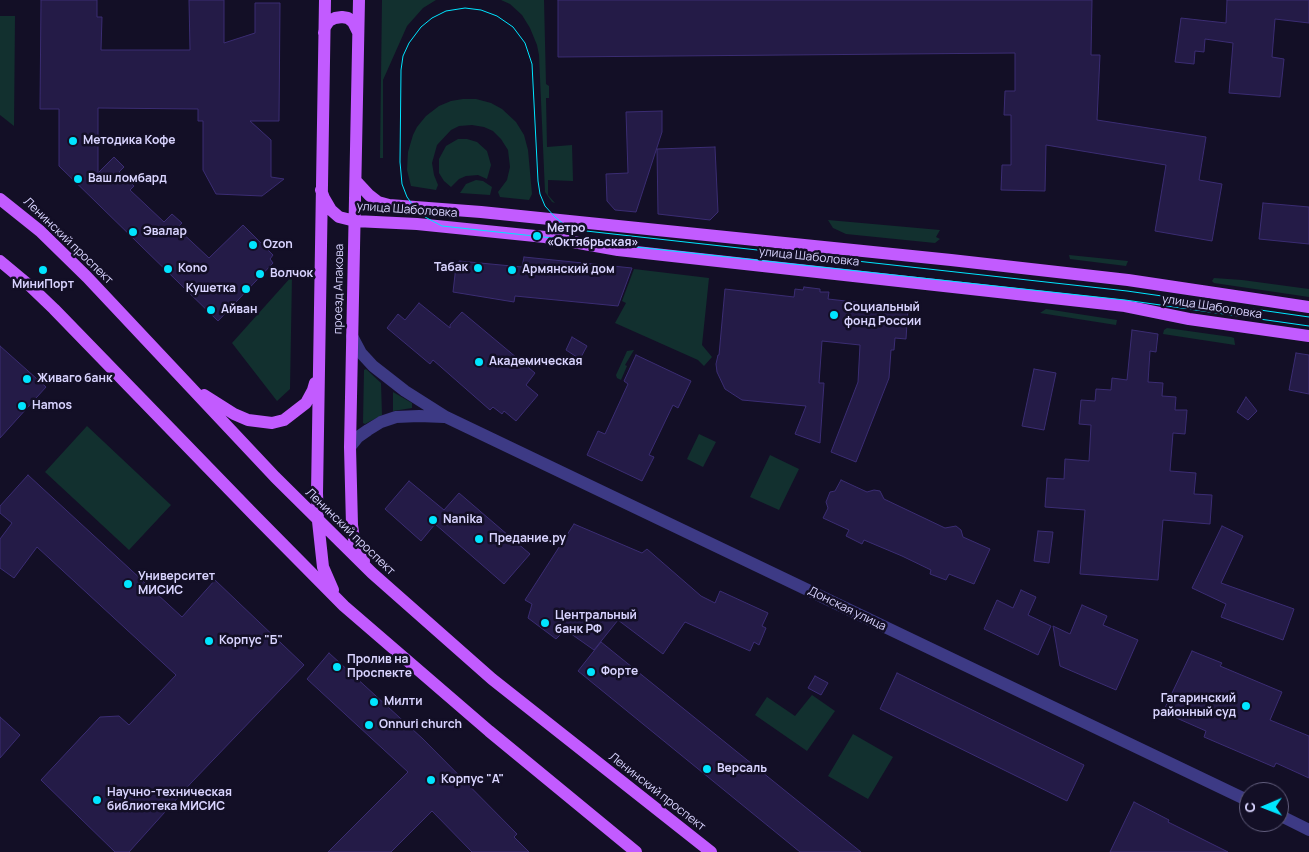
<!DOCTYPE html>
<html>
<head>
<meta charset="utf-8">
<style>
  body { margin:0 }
  #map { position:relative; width:1309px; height:852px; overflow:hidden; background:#130f26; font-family:Manrope,sans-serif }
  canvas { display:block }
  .north { position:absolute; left:1239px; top:782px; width:50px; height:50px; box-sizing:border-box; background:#130f26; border:1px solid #625e7d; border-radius:50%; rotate:269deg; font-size:14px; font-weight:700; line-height:20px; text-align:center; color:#d9d4ff }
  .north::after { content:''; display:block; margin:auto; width:18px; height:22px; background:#00e5ff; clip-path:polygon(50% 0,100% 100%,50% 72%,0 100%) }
</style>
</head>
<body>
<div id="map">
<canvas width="1309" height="852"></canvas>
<div class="north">С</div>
</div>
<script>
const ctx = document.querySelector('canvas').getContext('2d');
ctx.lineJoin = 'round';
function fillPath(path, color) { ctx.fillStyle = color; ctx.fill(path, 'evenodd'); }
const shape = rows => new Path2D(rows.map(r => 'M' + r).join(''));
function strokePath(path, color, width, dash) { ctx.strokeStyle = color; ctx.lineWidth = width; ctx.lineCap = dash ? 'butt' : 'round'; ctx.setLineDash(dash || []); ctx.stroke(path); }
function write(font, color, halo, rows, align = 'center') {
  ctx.font = font + ' Manrope,sans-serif'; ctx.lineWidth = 5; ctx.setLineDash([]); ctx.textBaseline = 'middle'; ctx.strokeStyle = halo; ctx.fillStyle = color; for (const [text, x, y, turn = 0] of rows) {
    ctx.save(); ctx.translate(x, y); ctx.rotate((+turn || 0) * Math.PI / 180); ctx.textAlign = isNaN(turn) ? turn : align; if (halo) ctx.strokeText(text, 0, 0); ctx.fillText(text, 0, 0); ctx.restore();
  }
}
fillPath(shape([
  [382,0,436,0,423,8,407,26,383,80,383,158,380,158],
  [501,0,544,0,546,84,549,86,549,98,546,98,547,147,572,145,573,181,548,180,548,195,555,203,552,202,545,192,539,55,537,45,530,28,522,15,510,4],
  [0,16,15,16,14,126,0,115],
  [463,99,476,99,491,103,502,109,516,122,524,135,528,150,532,194,529,200,500,197,498,192,507,180,510,167,508,150,501,139,493,131,484,127,472,125,459,126,451,130,437,145,432,163,434,175,438,185,436,190,411,186,407,170,408,152,413,135,417,127,426,116,439,106,451,101],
  [458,139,467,139,477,142,487,151,491,165,487,179,478,175,466,176,459,179,451,187,444,181,439,173,439,159,446,146],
  [476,180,483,181,492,187,490,195,460,193,466,184],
  [828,220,940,230,936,237,940,239,935,243,846,234,833,228],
  [1069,255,1128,261,1126,266,1070,259],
  [634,269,709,278,702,345,712,357,704,366,698,360,615,323,626,303,622,301],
  [292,276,290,389,277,401,232,343],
  [1214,278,1242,280,1309,289,1309,297,1214,283,1212,281],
  [1046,309,1117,320,1116,325,1040,313],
  [1167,328,1231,337,1234,338,1235,345,1163,334,1164,330],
  [634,350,625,365,627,366,621,380,617,378,616,375,627,351],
  [366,369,381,383,382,415,365,424,363,423,364,370],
  [393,392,412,403,412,408,393,411],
  [87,426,171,505,129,550,45,472],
  [699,434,716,442,703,467,687,459],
  [770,455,799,469,779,510,750,497],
  [812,695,835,711,807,751,755,715,767,697,795,716],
  [853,734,893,757,868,799,828,776]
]), '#12302f');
const building = shape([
  [41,0,97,0,97,17,102,17,101,50,190,50,189,0,224,0,224,43,255,33,255,3,280,3,279,121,250,121,271,140,271,177,284,179,262,196,216,194,203,170,203,121,198,121,198,109,98,108,98,173,114,157,124,167,119,172,134,186,130,190,164,222,172,214,182,223,177,228,209,258,243,225,273,255,270,259,273,263,218,321,59,166,59,109,40,109,41,0],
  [558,0,1092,0,1091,55,1100,55,1097,120,1206,137,1199,180,1222,184,1212,241,1155,231,1166,165,1046,145,1045,191,1001,190,1002,165,1011,165,1011,115,1004,115,1005,91,1015,91,1015,53,558,57,558,0],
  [1227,0,1309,0,1309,23,1275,19,1272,57,1284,59,1280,97,1229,93,1233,43,1205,39,1204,52,1195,51,1194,64,1175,62,1181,18,1226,23,1227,0],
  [662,111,662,132,636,212,615,210,607,201,606,174,628,173,626,112,662,111],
  [715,147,718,212,710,220,658,214,657,149,715,147],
  [1263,203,1309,207,1309,244,1259,239,1263,203],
  [524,257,632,268,618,306,515,296,514,302,453,292,456,266,458,267,459,261,522,267,524,257],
  [804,287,820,289,820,292,829,292,828,299,908,308,906,339,895,338,894,350,891,350,889,378,856,462,831,452,858,382,860,345,822,341,819,383,824,383,820,443,795,434,806,406,742,400,725,389,717,372,716,364,718,355,719,355,725,289,794,297,795,289,803,290,804,287],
  [419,303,450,328,450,325,462,312,535,373,526,385,538,395,516,421,504,411,502,414,493,407,490,410,433,360,430,364,387,328,398,314,405,320,419,303],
  [1132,330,1158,334,1156,352,1150,351,1148,382,1163,383,1162,396,1176,397,1175,410,1187,410,1185,434,1173,433,1170,471,1196,473,1194,494,1212,495,1210,524,1163,520,1158,580,1080,574,1085,510,1045,507,1047,478,1064,479,1065,459,1089,461,1091,425,1079,424,1081,400,1095,401,1096,389,1111,390,1112,378,1127,380,1132,330],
  [572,337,587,346,580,359,566,350,572,337],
  [0,346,46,387,0,438,0,346],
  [1296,353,1309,355,1309,394,1289,390,1296,353],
  [636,355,691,381,678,408,673,405,649,455,654,457,642,481,587,455,598,431,605,434,628,384,624,381,636,355],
  [1034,369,1056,373,1044,430,1022,426,1034,369],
  [1246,397,1257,411,1248,420,1237,412,1246,397],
  [28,475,182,617,215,580,304,665,191,783,129,852,115,852,41,780,100,717,119,716,129,725,176,675,37,547,14,578,0,568,0,539,12,523,0,513,0,506,28,475],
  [841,480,867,492,874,490,880,491,884,499,945,528,956,526,961,530,963,537,990,549,974,584,949,574,946,580,930,574,931,570,902,556,864,540,862,544,846,536,849,530,823,518,828,508,826,502,830,492,835,491,841,480],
  [409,481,444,510,459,493,530,554,504,584,435,524,421,541,385,509,409,481],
  [574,524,642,553,647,549,701,596,715,603,720,591,768,613,762,626,766,628,759,645,754,642,750,651,685,622,663,654,618,620,594,650,567,631,565,633,563,632,556,639,528,618,532,604,525,600,574,524],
  [1222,526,1243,536,1221,583,1294,609,1283,640,1221,617,1226,604,1192,588,1222,526],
  [1038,531,1053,532,1049,563,1034,561,1038,531],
  [1021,590,1036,597,1028,615,1051,626,1038,655,984,629,997,600,1013,608,1021,590],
  [1082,605,1107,616,1103,625,1138,640,1116,690,1060,666,1053,626,1070,634,1082,605],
  [601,642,804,806,861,852,800,852,578,671,601,642],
  [1192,651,1222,663,1220,666,1282,692,1270,720,1309,736,1309,778,1276,763,1274,767,1204,737,1206,731,1163,712,1192,651],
  [329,653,423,739,517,834,514,837,529,852,472,852,432,811,391,852,328,852,408,772,307,679,329,653],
  [897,673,1084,765,1067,801,880,709,897,673],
  [815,676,828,683,821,695,808,688,815,676],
  [0,717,20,735,0,758,0,717],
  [1134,802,1169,820,1168,822,1228,852,1110,852,1134,802]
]);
fillPath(building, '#241b47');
strokePath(building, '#3b2d73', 1);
strokePath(shape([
  [352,336,361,353,373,366,405,391,446,417,1249,801],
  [350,447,358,437,368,430,381,422,396,417,419,416,444,417],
  [1279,815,1309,830]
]), '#3d3a85', 12);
strokePath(shape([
  [325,0,317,493,318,521,323,567,333,590],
  [359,0,350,447,352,525,355,546,364,561],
  [324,33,325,27,329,21,335,18,342,17,348,18,353,22,358,32],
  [356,181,369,195,378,202,389,205,481,212,951,260,1128,280,1309,307],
  [321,190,324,198,331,210,339,217,355,221,417,224,545,237,618,250,1125,306,1189,319,1309,336],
  [0,199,40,231,87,277,275,477,372,573,492,679,711,852],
  [0,261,30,286,54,309,255,516,344,606,489,731,636,852],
  [204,395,234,414,248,420,272,423,284,420,306,403,313,390,315,383]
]), '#c25bff', 12);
strokePath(shape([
  [1309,317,1127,291,577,230,566,226,555,217,545,206,540,194,538,181,532,64,525,43,513,27,497,16,481,10,465,8,446,11,432,18,421,27,409,43,403,56,401,70,400,162,402,184,407,197,415,208,425,217,442,226,1125,300,1309,326]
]), '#00e5ff', 1);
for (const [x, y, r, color] of [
  [73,141,5,"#00e5ff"],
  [78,179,5,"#00e5ff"],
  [133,232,5,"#00e5ff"],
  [537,236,5,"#00e5ff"],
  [253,245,5,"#00e5ff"],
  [478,268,5,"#00e5ff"],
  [168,269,5,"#00e5ff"],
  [43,270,5,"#00e5ff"],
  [512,270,5,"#00e5ff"],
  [260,274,5,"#00e5ff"],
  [246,289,5,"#00e5ff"],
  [211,310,5,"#00e5ff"],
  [834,315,5,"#00e5ff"],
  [479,362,5,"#00e5ff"],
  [27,379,5,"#00e5ff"],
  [22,406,5,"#00e5ff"],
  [433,520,5,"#00e5ff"],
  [479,539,5,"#00e5ff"],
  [128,584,5,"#00e5ff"],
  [545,623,5,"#00e5ff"],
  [209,641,5,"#00e5ff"],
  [337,667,5,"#00e5ff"],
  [591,672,5,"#00e5ff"],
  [374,702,5,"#00e5ff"],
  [1246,706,5,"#00e5ff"],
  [369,725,5,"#00e5ff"],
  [707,769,5,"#00e5ff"],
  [431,780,5,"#00e5ff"],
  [97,800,5,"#00e5ff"]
]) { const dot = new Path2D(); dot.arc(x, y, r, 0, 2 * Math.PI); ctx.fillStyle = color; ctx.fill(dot); strokePath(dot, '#130f26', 2); }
write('bold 12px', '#d9d4ff', '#130f26', [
  ["Методика Кофе",83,141],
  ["Ваш ломбард",88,179],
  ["Метро",547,229],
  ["«Октябрьская»",547,243],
  ["Эвалар",143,232],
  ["Ozon",263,245],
  ["Табак",468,268,"right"],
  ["Kono",178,269],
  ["Армянский дом",522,270],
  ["Волчок",270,274],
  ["МиниПорт",43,285,"center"],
  ["Кушетка",236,289,"right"],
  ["Социальный",844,308],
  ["фонд России",844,322],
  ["Айван",221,310],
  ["Академическая",489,362],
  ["Живаго банк",37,379],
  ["Hamos",32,406],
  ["Nanika",443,520],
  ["Предание.ру",489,539],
  ["Университет",138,577],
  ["МИСИС",138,591],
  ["Центральный",555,616],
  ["банк РФ",555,630],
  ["Корпус \"Б\"",219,641],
  ["Пролив на",347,660],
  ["Проспекте",347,674],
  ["Форте",601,672],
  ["Гагаринский",1236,699,"right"],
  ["районный суд",1236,713,"right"],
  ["Милти",384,702],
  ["Onnuri church",379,725],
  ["Версаль",717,769],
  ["Корпус \"А\"",441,780],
  ["Научно-техническая",107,793],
  ["библиотека МИСИС",107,807]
], 'left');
write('12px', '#d9d4ff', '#130f26', [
  ["улица Шаболовка",407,210,4],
  ["Ленинский проспект",68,241,44],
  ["улица Шаболовка",809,257,6],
  ["проезд Апакова",339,289,-89],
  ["улица Шаболовка",1212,307,9],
  ["Ленинский проспект",350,532,44],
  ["Донская улица",847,609,26],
  ["Ленинский проспект",657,792,38]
]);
</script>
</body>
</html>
